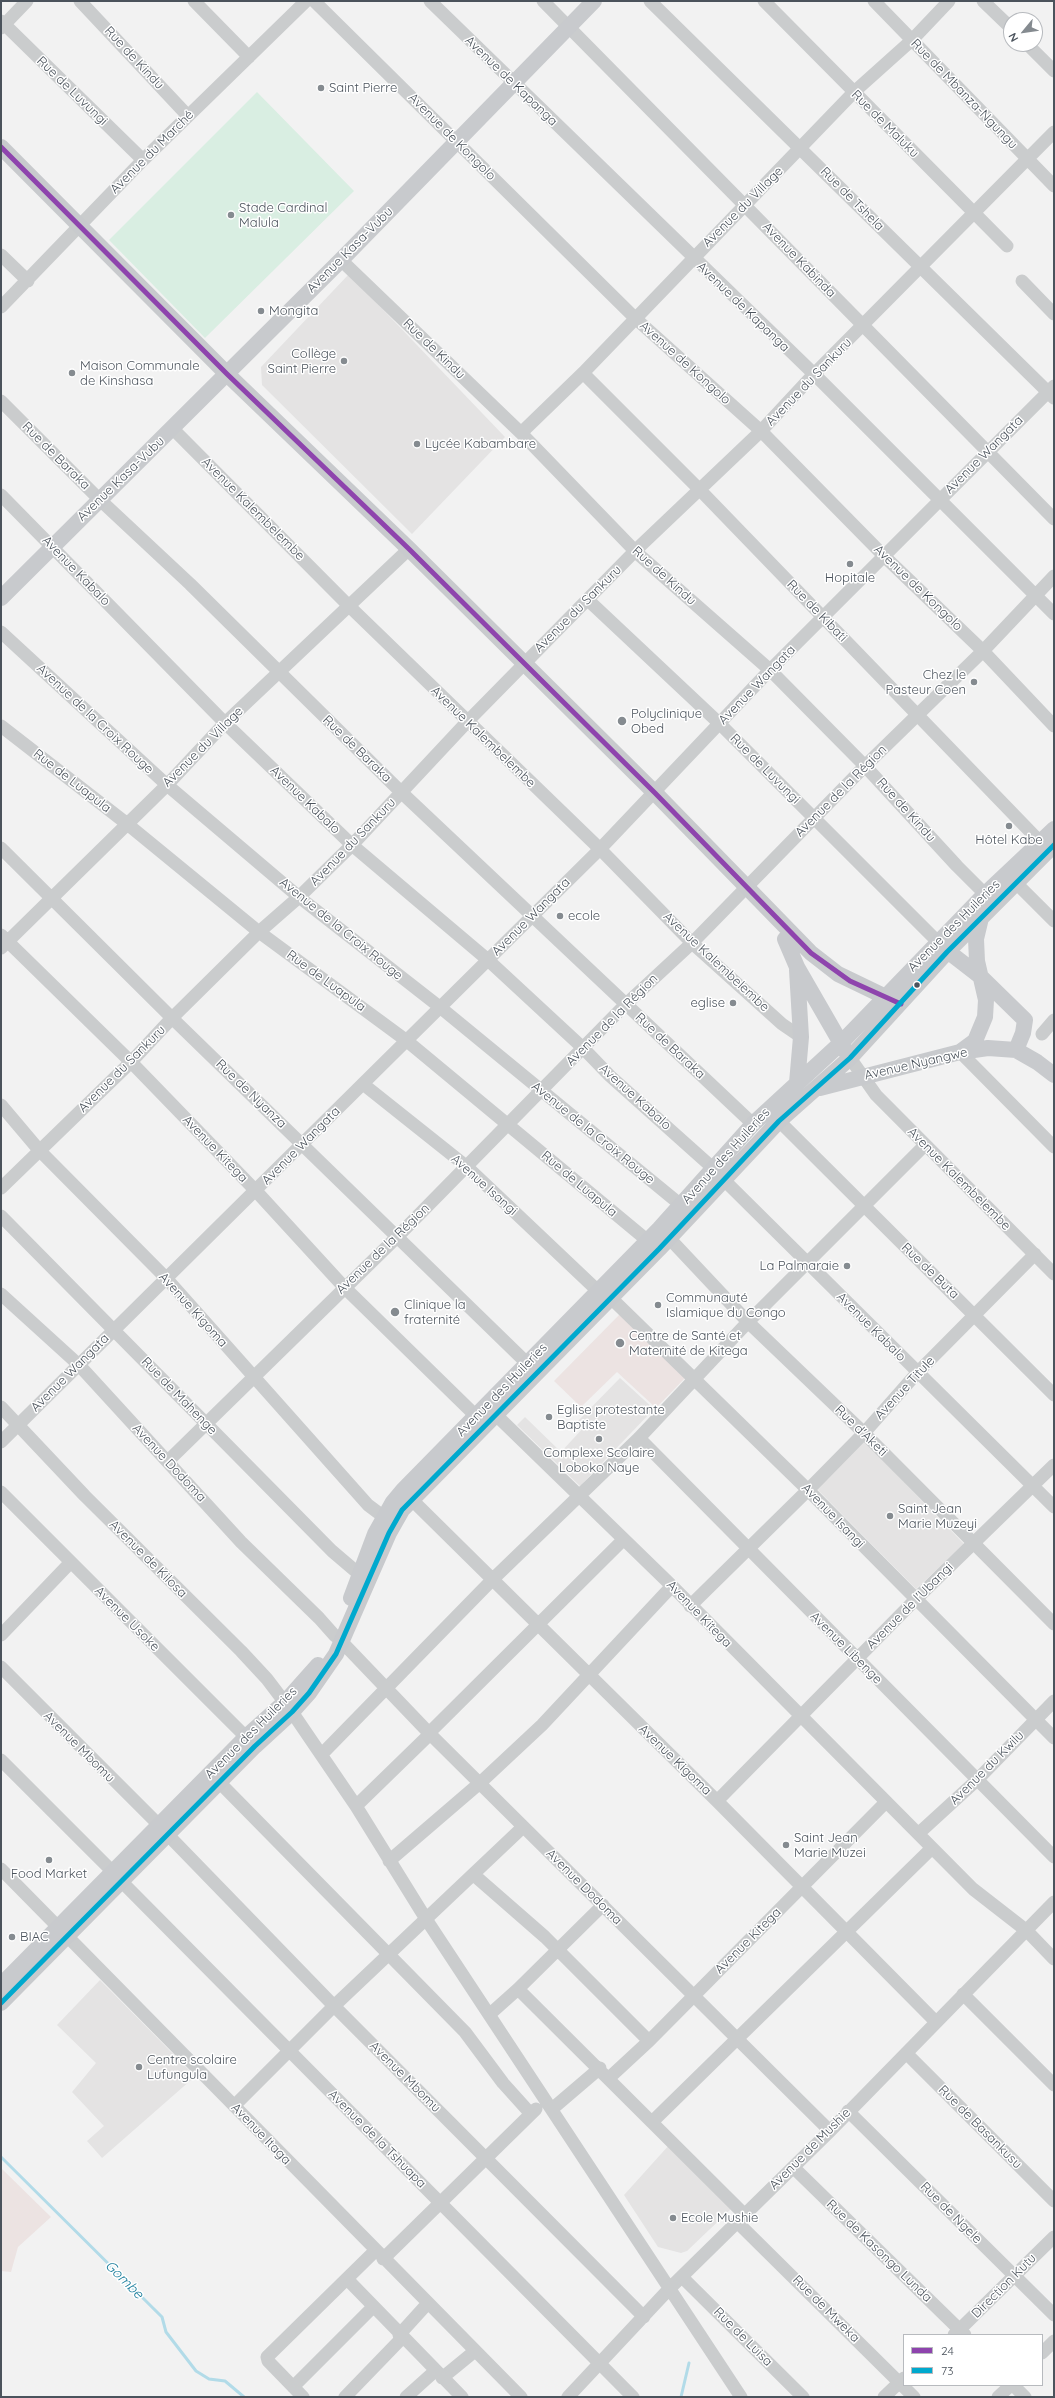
<!DOCTYPE html>
<html>
<head>
<meta charset="utf-8">
<style>
  body { margin:0 }
  #map { position:relative; width:1055px; height:2398px; overflow:hidden; background:#f2f2f2; font-family:Quicksand,sans-serif }
  canvas { display:block }
  .frame { position:absolute; inset:0; border:2px solid #4b535c; pointer-events:none }
  .legend { position:absolute; left:903px; top:2334px; width:140px; height:52px; box-sizing:border-box; background:#fff; border:1px solid #b7babe; margin:0; padding:5px 7px; list-style:none; font-size:12px; color:#4b535c }
  .legend li { display:flex; align-items:center; gap:8px; height:20px }
  .legend b { width:20px; border:1px solid #b7babe }
  .north { position:absolute; left:1003px; top:12px; width:40px; height:40px; box-sizing:border-box; background:#fff; border:1px solid #b7babe; border-radius:50%; rotate:241deg; font-size:11px; font-weight:700; line-height:16px; text-align:center; color:#4b535c }
  .north::after { content:''; display:block; margin:auto; width:14px; height:18px; background:#858b90; clip-path:polygon(50% 0,100% 100%,50% 72%,0 100%) }
</style>
</head>
<body>
<div id="map">
<canvas width="1055" height="2398"></canvas>
<div class="frame"></div>
<ul class="legend">
<li><b style="height:5px;background:#8e44ad"></b>24</li>
<li><b style="height:5px;background:#00a9ce"></b>73</li>
</ul>
<div class="north">N</div>
</div>
<script>
const ctx = document.querySelector('canvas').getContext('2d');
ctx.lineJoin = 'round';
function fillPath(path, color) { ctx.fillStyle = color; ctx.fill(path, 'evenodd'); }
const shape = rows => new Path2D(rows.map(r => 'M' + r).join(''));
function strokePath(path, color, width, dash) { ctx.strokeStyle = color; ctx.lineWidth = width; ctx.lineCap = dash ? 'butt' : 'round'; ctx.setLineDash(dash || []); ctx.stroke(path); }
function write(font, color, halo, rows, align = 'center') {
  ctx.font = font + ' Quicksand,sans-serif'; ctx.lineWidth = 3; ctx.setLineDash([]); ctx.textBaseline = 'middle'; ctx.strokeStyle = halo; ctx.fillStyle = color; for (const [text, x, y, turn = 0] of rows) {
    ctx.save(); ctx.translate(x, y); ctx.rotate((+turn || 0) * Math.PI / 180); ctx.textAlign = isNaN(turn) ? turn : align; if (halo) ctx.strokeText(text, 0, 0); ctx.fillText(text, 0, 0); ctx.restore();
  }
}
fillPath(shape([
  [349,274,505,437,412,534,262,385,261,367],
  [620,1378,654,1409,580,1486,517,1425,525,1417,561,1452,584,1427,578,1421],
  [864,1441,964,1544,916,1589,816,1488],
  [100,1980,190,2071,191,2080,102,2158,87,2141,104,2126,72,2092,96,2063,57,2025],
  [670,2144,732,2208,687,2251,681,2253,658,2247,624,2195]
]), '#e4e3e3');
fillPath(shape([
  [620,1314,685,1378,656,1408,617,1372,581,1407,554,1381],
  [1,2168,51,2217,18,2247,11,2272,1,2271]
]), '#ece3e2');
fillPath(shape([
  [257,92,354,191,205,338,109,240]
]), '#d9eee2');
strokePath(shape([
  [1,2157,162,2317,166,2332,196,2371,209,2379,225,2381,244,2397],
  [681,2397,689,2363]
]), '#b2dbe8', 3);
strokePath(shape([
  [80,1,188,116],
  [194,1,249,57],
  [314,1,635,318,761,431,884,556,983,651,1054,726],
  [430,1,814,374,1054,614],
  [543,1,1054,519],
  [650,1,1054,398],
  [764,1,1007,246],
  [874,1,1054,186],
  [983,1,1011,28],
  [1,21,143,160],
  [1,28,27,1],
  [1027,44,1054,71],
  [1,255,28,281],
  [341,260,521,433,637,553,770,670,865,766,957,866,985,894],
  [1022,281,1054,314],
  [1,307,143,160,306,1],
  [583,373,700,490,1047,849],
  [1,401,99,499,190,584,401,792,753,1124],
  [173,429,348,605,600,849,692,943,782,1024,801,1037],
  [521,433,583,373,854,92,912,40,949,1],
  [1,495,225,723,352,845,488,960,583,1048,610,1076,714,1169],
  [588,600,720,724,938,942],
  [1,632,167,785,299,897,441,1008,687,1210],
  [1,726,126,823,259,932,407,1041,648,1241],
  [1,848,172,1018,534,1370],
  [1016,883,1054,921],
  [1,935,131,1062,256,1191,344,1287,477,1417],
  [1,948,167,785,225,723,409,549],
  [1042,1034,1054,1020],
  [960,1052,1054,1147],
  [850,1058,876,1095,1054,1274],
  [363,1084,466,1166,599,1292],
  [1,1105,39,1150,166,1278,368,1505,384,1517],
  [779,1121,1054,1395],
  [724,1180,1054,1507],
  [1,1188,131,1062,172,1018,259,932,299,897,352,845,467,722,638,548,761,431,814,374,1054,132],
  [1,1216,332,1551,359,1574],
  [669,1238,748,1322,864,1433,1054,1624],
  [1,1294,79,1365,241,1542,319,1618,335,1636],
  [610,1297,808,1490,1054,1738],
  [1,1407,85,1496,241,1651,267,1679,292,1712,356,1806,426,1919,741,2397],
  [496,1415,672,1586,973,1889,1027,1931,1054,1959],
  [639,1438,1054,1857],
  [1,1442,600,849,770,670,1054,386],
  [168,1461,398,1236,625,1005,692,943,865,766,983,651,1054,576],
  [1,1492,252,1743],
  [406,1494,717,1801,936,2022],
  [690,1606,808,1490,864,1433,917,1373,1035,1254],
  [1,1635,70,1563],
  [341,1641,429,1733,830,2131],
  [1,1667,159,1825],
  [429,1733,623,1540],
  [322,1754,493,1579,639,1438,748,1322,925,1145],
  [1,1760,113,1872],
  [220,1783,465,2032,503,2083,530,2113],
  [717,1801,915,1600,1054,1465],
  [356,1806,430,1734],
  [919,1833,977,1780,1054,1701],
  [168,1835,334,2006,644,2317],
  [389,1861,481,1782,542,1725,672,1586],
  [1,1869,521,2397],
  [474,1875,545,1937,649,2041],
  [121,1881,633,2397],
  [518,1989,744,2214],
  [963,1994,1054,2085],
  [490,2014,518,1989,603,1905],
  [906,2053,1054,2201],
  [609,2078,649,2041,886,1802],
  [234,2106,334,2006,523,1827],
  [552,2109,600,2068],
  [848,2111,1054,2315],
  [652,2122,932,1848],
  [793,2167,965,2335],
  [737,2222,914,2397],
  [383,2259,536,2109],
  [682,2277,803,2397],
  [347,2279,462,2397],
  [399,2335,428,2303],
  [954,2335,1054,2237],
  [1042,2353,1054,2341],
  [442,2378,475,2351],
  [1013,2385,1025,2397],
  [293,2387,373,2307],
  [303,2397,268,2361,267,2357,375,2251],
  [345,2397,402,2338],
  [406,2397,435,2371],
  [568,2397,670,2288,830,2131,1054,1902],
  [884,2397,904,2378],
  [998,2397,1011,2385]
]), '#cacccd', 13);
strokePath(shape([
  [1,147,227,374,409,549,655,793,811,953,838,974,894,1001],
  [1,598,341,260,594,1],
  [785,939,797,967,846,1052],
  [941,946,981,977,1025,1020,1023,1033,1016,1050],
  [797,970,801,1037,797,1083],
  [960,1052,975,1041,985,1017,986,1000,977,961,976,939,981,918],
  [820,1088,960,1052,988,1048,1016,1050,1037,1062,1054,1075],
  [351,1598,375,1534,393,1502,403,1490,659,1229,753,1124,841,1043,985,894,1054,829],
  [1,1985,246,1737,285,1702,318,1665],
  [1,2003,255,1746,292,1712,309,1693,336,1654,389,1533,402,1510,659,1249,779,1121,850,1058,947,952,1054,845]
]), '#c8cacd', 16);
strokePath(shape([
  [1,147,227,374,409,549,655,793,811,953,850,981,901,1004]
]), '#8e44ad', 5);
strokePath(shape([
  [1,2003,255,1746,292,1712,309,1693,336,1654,389,1533,402,1510,659,1249,779,1121,850,1058,947,952,1054,845]
]), '#00a9ce', 5);
for (const [x, y, r, color] of [
  [321,88,4,"#858b90"],
  [231,215,4,"#858b90"],
  [261,311,4,"#858b90"],
  [344,361,4,"#858b90"],
  [72,373,4,"#858b90"],
  [417,444,4,"#858b90"],
  [850,564,4,"#858b90"],
  [974,682,4,"#858b90"],
  [622,721,5,"#858b90"],
  [1009,826,4,"#858b90"],
  [560,916,4,"#858b90"],
  [917,985,3.5,"#4b535c"],
  [733,1003,4,"#858b90"],
  [847,1266,4,"#858b90"],
  [658,1305,4,"#858b90"],
  [395,1312,5,"#858b90"],
  [620,1343,5,"#858b90"],
  [549,1417,4,"#858b90"],
  [599,1439,4,"#858b90"],
  [890,1516,4,"#858b90"],
  [786,1845,4,"#858b90"],
  [49,1860,4,"#858b90"],
  [12,1937,4,"#858b90"],
  [139,2067,4,"#858b90"],
  [673,2218,4,"#858b90"]
]) { const dot = new Path2D(); dot.arc(x, y, r, 0, 2 * Math.PI); ctx.fillStyle = color; ctx.fill(dot); strokePath(dot, '#fff', 1.5); }
write('13px', '#4b535c', '#fff', [
  ["Rue de Kindu",134,58,47],
  ["Avenue de Kapanga",511,81,44],
  ["Rue de Luvungi",72,91,44],
  ["Rue de Mbanza-Ngungu",964,94,46],
  ["Rue de Maluku",885,124,45],
  ["Avenue de Kongolo",452,137,45],
  ["Avenue du Marché",152,152,-45],
  ["Rue de Tshela",852,199,45],
  ["Avenue du Village",743,207,-45],
  ["Avenue Kasa-Vubu",350,250,-45],
  ["Avenue Kabinda",799,260,46],
  ["Avenue de Kapanga",743,307,44],
  ["Rue de Kindu",434,349,44],
  ["Avenue de Kongolo",685,363,42],
  ["Avenue du Sankuru",809,382,-46],
  ["Avenue Wangata",984,455,-45],
  ["Rue de Baraka",56,456,45],
  ["Avenue Kasa-Vubu",121,479,-44],
  ["Avenue Kalembelembe",253,509,45],
  ["Avenue Kabalo",76,571,46],
  ["Rue de Kindu",664,576,42],
  ["Avenue de Kongolo",918,588,44],
  ["Avenue du Sankuru",578,609,-45],
  ["Rue de Kibati",817,611,46],
  ["Avenue Wangata",757,685,-46],
  ["Avenue de la Croix Rouge",95,719,43],
  ["Avenue Kalembelembe",483,737,44],
  ["Avenue du Village",203,747,-45],
  ["Rue de Baraka",357,749,44],
  ["Rue de Luvungi",765,769,45],
  ["Rue de Luapula",72,781,38],
  ["Avenue de la Région",841,791,-45],
  ["Avenue Kabalo",305,800,44],
  ["Rue de Kindu",906,810,48],
  ["Avenue du Sankuru",353,842,-46],
  ["Avenue Wangata",531,917,-45],
  ["Avenue des Huileries",954,926,-45],
  ["Avenue de la Croix Rouge",341,929,39],
  ["Avenue Kalembelembe",716,962,43],
  ["Rue de Luapula",326,981,36],
  ["Avenue de la Région",612,1020,-45],
  ["Rue de Baraka",670,1046,43],
  ["Avenue Nyangwe",916,1064,-13],
  ["Avenue du Sankuru",122,1069,-45],
  ["Rue de Nyanza",251,1094,44],
  ["Avenue Kabalo",635,1097,42],
  ["Avenue de la Croix Rouge",593,1133,39],
  ["Avenue Wangata",301,1146,-45],
  ["Avenue Kitega",215,1149,46],
  ["Avenue des Huileries",726,1156,-48],
  ["Avenue Kalembelembe",959,1179,45],
  ["Rue de Luapula",579,1184,40],
  ["Avenue Isangi",484,1185,42],
  ["Avenue de la Région",383,1249,-44],
  ["Rue de Buta",930,1271,44],
  ["Avenue Kigoma",193,1310,48],
  ["Avenue Kabalo",871,1327,45],
  ["Avenue Wangata",70,1373,-45],
  ["Avenue Titule",905,1388,-47],
  ["Avenue des Huileries",502,1390,-46],
  ["Rue de Mahenge",179,1396,46],
  ["Rue d'Aketi",861,1431,44],
  ["Avenue Dodoma",169,1463,47],
  ["Avenue Isangi",833,1516,46],
  ["Avenue de Kilosa",148,1559,45],
  ["Avenue de l'Ubangi",910,1606,-45],
  ["Avenue Kitega",699,1614,46],
  ["Avenue Usoke",127,1619,45],
  ["Avenue Libenge",846,1648,45],
  ["Avenue des Huileries",251,1733,-45],
  ["Avenue Mbomu",79,1747,45],
  ["Avenue Kigoma",675,1760,44],
  ["Avenue du Kwilu",987,1768,-45],
  ["Avenue Dodoma",584,1887,45],
  ["Avenue Kitega",748,1941,-45],
  ["Avenue Mbomu",405,2077,45],
  ["Rue de Basankusu",980,2127,45],
  ["Avenue Itaga",261,2134,46],
  ["Avenue de la Tshuapa",377,2139,45],
  ["Avenue de Mushie",810,2149,-45],
  ["Rue de Ngele",951,2213,45],
  ["Rue de Kasongo Lunda",879,2251,44],
  ["Direction Kutu",1004,2286,-45],
  ["Rue de Mweka",826,2309,45],
  ["Rue de Luisa",743,2337,45]
]);
write('13px', '#4b535c', '#fff', [
  ["Saint Pierre",329,88],
  ["Stade Cardinal",239,208],
  ["Malula",239,223],
  ["Mongita",269,311],
  ["Collège",336,354,"right"],
  ["Saint Pierre",336,369,"right"],
  ["Maison Communale",80,366],
  ["de Kinshasa",80,381],
  ["Lycée Kabambare",425,444],
  ["Hopitale",850,578,"center"],
  ["Chez le",966,675,"right"],
  ["Pasteur Coen",966,690,"right"],
  ["Polyclinique",631,714],
  ["Obed",631,729],
  ["Hôtel Kabe",1009,840,"center"],
  ["ecole",568,916],
  ["eglise",725,1003,"right"],
  ["La Palmaraie",839,1266,"right"],
  ["Communauté",666,1298],
  ["Islamique du Congo",666,1313],
  ["Clinique la",404,1305],
  ["fraternité",404,1320],
  ["Centre de Santé et",629,1336],
  ["Maternité de Kitega",629,1351],
  ["Eglise protestante",557,1410],
  ["Baptiste",557,1425],
  ["Complexe Scolaire",599,1453,"center"],
  ["Loboko Naye",599,1468,"center"],
  ["Saint Jean",898,1509],
  ["Marie Muzeyi",898,1524],
  ["Saint Jean",794,1838],
  ["Marie Muzei",794,1853],
  ["Food Market",49,1874,"center"],
  ["BIAC",20,1937],
  ["Centre scolaire",147,2060],
  ["Lufungula",147,2075],
  ["Ecole Mushie",681,2218]
], 'left');
write('italic 14px', '#1d7f9d', '#fff', [
  ["Gombe",124,2280,45]
]);
</script>
</body>
</html>
